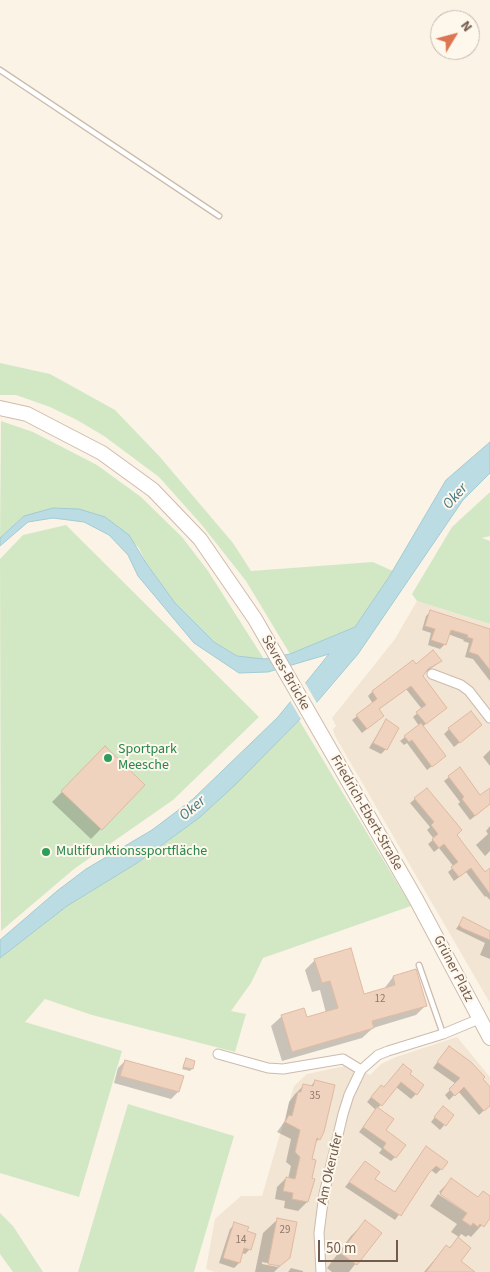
<!DOCTYPE html>
<html>
<head>
<meta charset="utf-8">
<style>
  body { margin:0 }
  #map { position:relative; width:490px; height:1272px; overflow:hidden; background:#fbf3e6; font-family:"Source Sans 3",sans-serif }
  canvas { display:block }
  .north { position:absolute; left:430px; top:10px; width:50px; height:50px; box-sizing:border-box; background:#fef7ec; border:1px solid #c6b9ac; border-radius:50%; rotate:53deg; font-size:14px; font-weight:700; line-height:20px; text-align:center; color:#725b4c }
  .north::after { content:''; display:block; margin:auto; width:18px; height:22px; background:#dd7552; clip-path:polygon(50% 0,100% 100%,50% 72%,0 100%) }
  .scale { position:absolute; left:318px; top:1240px; width:80px; height:22px; box-sizing:border-box; border:2px solid #725b4c; border-top:0; padding-left:6px; font-size:15px; line-height:18px; white-space:nowrap; color:#725b4c; -webkit-text-stroke:4px #fef7ec; paint-order:stroke }
</style>
</head>
<body>
<div id="map">
<canvas width="490" height="1272"></canvas>
<div class="north">N</div>
<div class="scale">50 m</div>
</div>
<script>
const ctx = document.querySelector('canvas').getContext('2d');
ctx.lineJoin = 'round';
function fillPath(path, color) { ctx.fillStyle = color; ctx.fill(path, 'evenodd'); }
const shape = rows => new Path2D(rows.map(r => 'M' + r).join(''));
function strokePath(path, color, width, dash) { ctx.strokeStyle = color; ctx.lineWidth = width; ctx.lineCap = dash ? 'butt' : 'round'; ctx.setLineDash(dash || []); ctx.stroke(path); }
function write(font, color, halo, rows, align = 'center') {
  ctx.font = font + ' "Source Sans 3",sans-serif'; ctx.lineWidth = 4; ctx.setLineDash([]); ctx.textBaseline = 'middle'; ctx.strokeStyle = halo; ctx.fillStyle = color; for (const [text, x, y, turn = 0] of rows) {
    ctx.save(); ctx.translate(x, y); ctx.rotate((+turn || 0) * Math.PI / 180); ctx.textAlign = isNaN(turn) ? turn : align; if (halo) ctx.strokeText(text, 0, 0); ctx.fillText(text, 0, 0); ctx.restore();
  }
}
fillPath(shape([
  [417,601,490,624,490,1003,335,736,333,729,336,726,332,718,395,639],
  [457,1037,490,1077,490,1272,215,1272,206,1269,215,1219,241,1196,262,1196,294,1086,307,1074,349,1065,370,1075,381,1064,396,1057]
]), '#f2e5d4');
fillPath(shape([
  [0,363,50,374,115,410,160,457,233,543,251,571,373,562,393,571,355,627,290,654,246,581,201,524,159,477,104,436,77,420,50,407,16,395,0,395],
  [1,421,33,432,97,465,141,497,182,537,208,571,264,659,237,656,214,642,175,603,146,563,139,548,105,517,24,516,0,538],
  [490,492,490,536,482,538,490,541,490,624,417,601,412,594,452,527],
  [66,525,259,717,173,800,74,869,1,931,0,559,23,535],
  [299,720,411,906,263,958,251,983,231,1011,246,1014,235,1052,92,1015,45,999,25,1022,122,1051,79,1197,0,1173,0,958,67,906,137,863,199,818],
  [128,1104,234,1136,194,1272,78,1272],
  [0,1213,13,1226,43,1272,13,1272,0,1254]
]), '#d2e8c5');
const water = shape([
  [490,442,490,473,463,500,358,654,317,702,235,785,199,818,137,863,67,906,0,958,0,940,57,891,86,869,152,830,193,799,278,717,329,654,268,672,239,673,194,643,138,576,128,555,109,535,84,522,53,518,28,522,0,546,0,538,24,516,53,508,79,509,105,517,129,535,146,563,175,603,214,642,237,656,264,659,290,654,355,627,389,577,446,480,490,442]
]);
fillPath(water, '#bbdce3');
strokePath(water, '#a2cbd4', 1);
fillPath(shape([
  [304,681,318,705,302,721,289,699]
]), '#fbf3e6');
fillPath(shape([
  [431,611,490,631,490,681,473,659,465,657,469,643,463,641,464,640,448,634,445,644,440,649,428,645,431,633,422,630,426,616],
  [441,661,421,676,441,712,422,727,440,760,427,770,407,743,404,745,400,741,419,726,413,717,422,709,406,689,378,710,378,720,362,733,352,720,373,704,368,696,372,692,413,662,416,665],
  [386,720,386,749,381,754,369,748],
  [449,729,475,730,454,747,444,734],
  [105,748,144,785,91,839,52,802],
  [490,750,490,766,483,757],
  [449,777,480,797,490,789,490,804,470,820,458,804,460,802,444,781],
  [415,799,455,835,485,873,490,871,490,900,486,896,485,897,466,872,454,881,448,872,454,867,439,848,434,852,428,844,434,839,427,830,430,827,410,803],
  [490,826,490,851,485,856,476,845,488,834,486,831],
  [463,919,490,932,490,959,480,955,485,943,456,929],
  [315,960,363,995,384,989,393,977,426,1005,416,1015,373,1028,362,1038,282,1061,271,1026,282,1016,306,1018,326,1013,320,990,312,992,305,970],
  [444,1053,470,1063,490,1088,490,1105,479,1115,458,1091,449,1100,445,1095,456,1084,433,1068],
  [186,1059,192,1069,190,1071,182,1069],
  [125,1061,182,1077,178,1092,171,1099,114,1083,118,1068],
  [408,1074,423,1086,416,1094,411,1099,396,1087,377,1109,395,1157,391,1161,379,1153,382,1149,359,1132,376,1110,367,1102,376,1091],
  [315,1081,319,1139,315,1143,311,1160,307,1202,298,1211,284,1208,285,1201,275,1199,277,1187,286,1178,288,1179,291,1166,286,1162,291,1139,277,1132,285,1121,289,1102,295,1094,304,1085,310,1087],
  [439,1112,453,1115,440,1130,431,1122],
  [426,1147,441,1169,436,1174,431,1170,395,1220,345,1187,365,1162,373,1180,394,1193],
  [451,1180,490,1205,490,1216,471,1237,468,1235,466,1237,461,1234,459,1237,451,1232,457,1224,430,1206,438,1194,468,1214,468,1211,439,1192],
  [278,1219,289,1257,274,1272,255,1272,263,1233],
  [262,1262,278,1265,278,1267,262,1264],
  [365,1222,380,1233,349,1272,332,1272,327,1268,351,1236],
  [235,1224,250,1249,245,1254,242,1253,239,1263,234,1268,219,1263,230,1229],
  [458,1239,459,1261,473,1272,424,1272,446,1246,449,1248],
  [291,1268,303,1271,303,1272,288,1272]
]), '#0003');
const building = shape([
  [430,610,490,629,490,670,478,655,469,652,473,639,467,637,468,635,451,630,446,645,431,640,435,629,425,626,430,610],
  [433,650,442,661,428,669,423,676,447,708,426,724,416,712,426,705,411,686,379,709,384,716,367,729,356,715,377,699,372,691,413,660,416,664,433,650],
  [471,711,482,725,460,743,448,728,471,711],
  [386,719,399,728,387,750,373,743,386,719],
  [421,723,446,756,432,767,412,740,409,742,404,736,421,723],
  [105,746,145,785,102,830,61,791,105,746],
  [460,767,480,795,490,788,490,804,475,816,462,799,464,797,448,776,460,767],
  [427,788,462,830,457,835,485,872,490,868,490,894,471,868,459,877,451,867,458,862,444,844,439,848,432,839,438,834,431,825,434,822,414,798,427,788],
  [463,917,490,931,490,940,462,928,459,925,463,917],
  [351,948,364,994,395,985,393,976,416,969,427,1006,372,1021,374,1028,292,1052,281,1015,304,1008,307,1017,338,1008,330,981,322,983,314,959,351,948],
  [449,1046,471,1062,485,1077,483,1079,490,1087,490,1106,484,1111,464,1087,455,1096,449,1089,460,1078,437,1062,449,1046],
  [186,1058,195,1061,193,1069,183,1067,186,1058],
  [125,1060,184,1076,179,1092,120,1076,125,1060],
  [403,1064,412,1071,410,1074,424,1085,417,1095,401,1082,382,1106,371,1097,381,1085,384,1087,403,1064],
  [315,1080,335,1085,324,1132,320,1140,317,1138,312,1159,316,1160,312,1178,315,1179,308,1202,292,1199,293,1193,283,1191,286,1177,295,1179,300,1157,295,1152,300,1130,285,1122,289,1115,292,1116,298,1092,301,1092,303,1084,313,1086,315,1080],
  [443,1106,454,1115,446,1126,434,1117,443,1106],
  [377,1107,394,1119,386,1130,406,1145,396,1158,383,1148,386,1143,363,1127,377,1107],
  [426,1146,448,1162,442,1170,436,1166,429,1173,401,1216,349,1182,365,1161,380,1172,375,1179,395,1192,426,1146],
  [451,1178,478,1197,483,1191,490,1196,490,1218,484,1227,480,1224,478,1227,473,1223,471,1226,462,1220,467,1213,440,1194,451,1178],
  [277,1218,297,1222,290,1258,280,1266,268,1264,277,1218],
  [365,1220,382,1233,357,1265,340,1253,365,1220],
  [234,1222,249,1227,247,1231,256,1234,251,1250,244,1248,240,1263,223,1258,234,1222],
  [458,1237,471,1248,461,1261,475,1272,426,1272,446,1245,450,1248,458,1237]
]);
fillPath(building, '#efd3bf');
strokePath(building, '#e0baa0', 1);
const lane = shape([
  [0,70,219,216],
  [419,965,443,1034]
]);
const street = shape([
  [432,674,461,685,469,691,490,718],
  [218,1054,268,1068,283,1069,343,1059,361,1070],
  [321,1272,319,1233,324,1194,343,1114,349,1095,361,1070,378,1055,388,1051,443,1034,479,1019]
]);
const secondary = shape([
  [0,408,27,414,102,453,153,490,200,539,255,619,416,899,490,1038]
]);
strokePath(lane, '#ccbbad', 7);
strokePath(street, '#ccbbad', 11);
strokePath(secondary, '#cfbcaa', 16);
strokePath(lane, '#fff', 4.5);
strokePath(street, '#fff', 9);
strokePath(secondary, '#fff', 14);
for (const [x, y, r, color] of [
  [108,758,5,"#2e9e5b"],
  [46,852,5,"#2e9e5b"]
]) { const dot = new Path2D(); dot.arc(x, y, r, 0, 2 * Math.PI); ctx.fillStyle = color; ctx.fill(dot); strokePath(dot, '#fef7ec', 2); }
write('11px', '#917969', null, [
  ["12",380,1000],
  ["35",315,1097],
  ["29",285,1231],
  ["14",241,1241]
]);
write('14px', '#725b4c', '#fef7ec', [
  ["Sèvres-Brücke",285,673,60],
  ["Friedrich-Ebert-Straße",366,813,60],
  ["Grüner Platz",453,969,63],
  ["Am Okerufer",331,1169,-77]
]);
write('14px', '#27864d', '#fef7ec', [
  ["Sportpark",118,750],
  ["Meesche",118,766],
  ["Multifunktionssportfläche",56,852]
], 'left');
write('italic 15px', '#477985', '#fef7ec', [
  ["Oker",456,497,-48],
  ["Oker",193,809,-40]
]);
</script>
</body>
</html>
